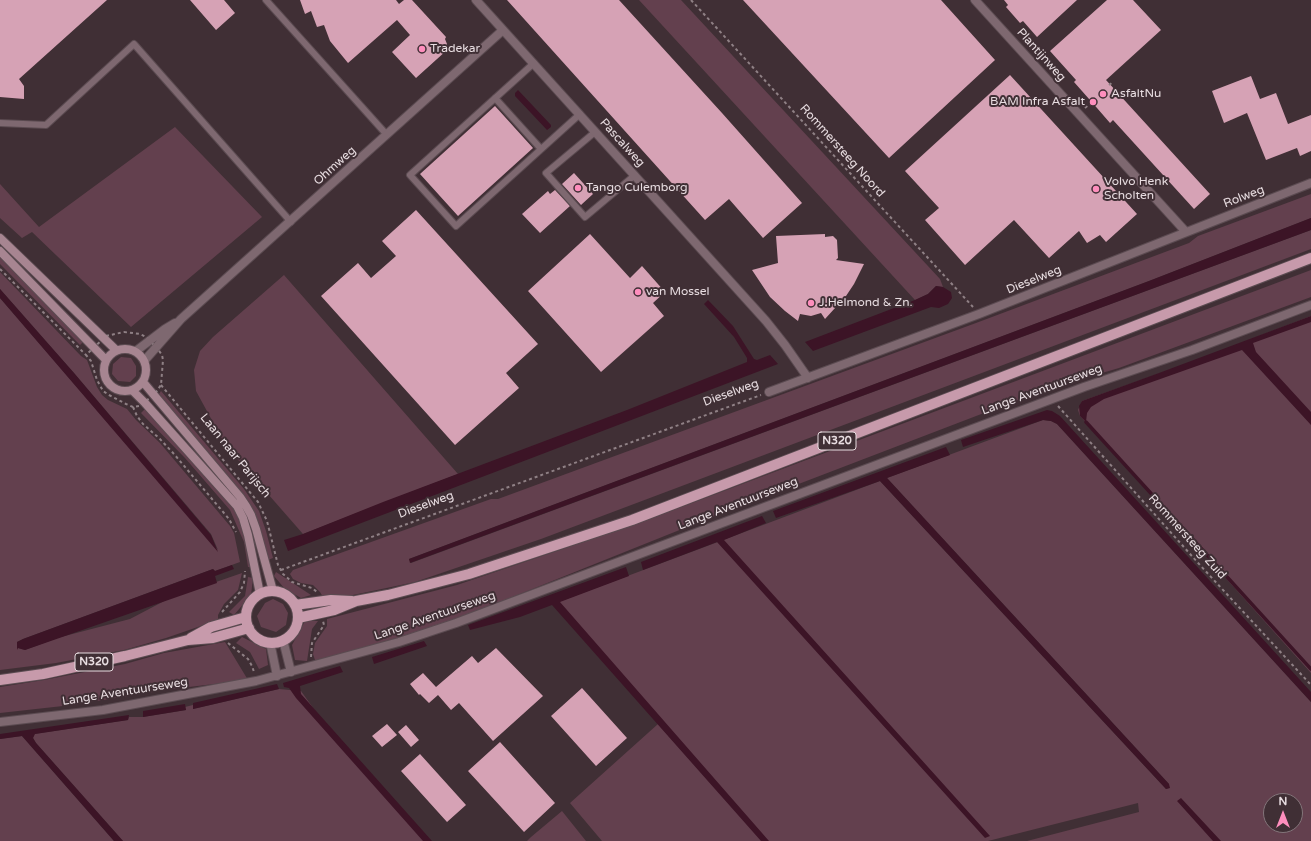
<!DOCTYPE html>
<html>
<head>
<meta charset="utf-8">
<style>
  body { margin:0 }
  #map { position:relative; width:1311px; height:841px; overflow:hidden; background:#402f35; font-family:"Varela Round",sans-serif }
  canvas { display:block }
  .north { position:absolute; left:1263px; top:793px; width:40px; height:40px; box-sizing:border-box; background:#402f35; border:1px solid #83757a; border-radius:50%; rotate:0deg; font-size:11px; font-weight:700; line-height:16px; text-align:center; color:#e8dde1 }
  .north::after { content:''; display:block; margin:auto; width:14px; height:18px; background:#fe8ebd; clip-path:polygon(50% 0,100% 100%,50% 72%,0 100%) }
</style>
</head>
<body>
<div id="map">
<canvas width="1311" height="841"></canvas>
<div class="north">N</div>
</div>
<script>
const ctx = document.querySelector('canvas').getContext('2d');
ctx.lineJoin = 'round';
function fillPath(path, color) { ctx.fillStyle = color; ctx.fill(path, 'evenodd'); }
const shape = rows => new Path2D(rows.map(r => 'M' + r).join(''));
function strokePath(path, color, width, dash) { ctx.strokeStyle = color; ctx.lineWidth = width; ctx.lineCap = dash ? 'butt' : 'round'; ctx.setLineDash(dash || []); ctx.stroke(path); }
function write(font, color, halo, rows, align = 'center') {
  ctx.font = font + ' "Varela Round",sans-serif'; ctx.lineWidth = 4; ctx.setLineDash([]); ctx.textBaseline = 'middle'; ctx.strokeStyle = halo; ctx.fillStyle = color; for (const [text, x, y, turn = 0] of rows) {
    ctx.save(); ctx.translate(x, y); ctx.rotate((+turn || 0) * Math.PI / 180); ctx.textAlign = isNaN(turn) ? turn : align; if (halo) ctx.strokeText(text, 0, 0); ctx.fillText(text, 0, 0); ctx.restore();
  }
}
fillPath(shape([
  [639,0,681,0,940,279,943,287,936,286,928,294,915,300],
  [175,127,262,217,131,327,32,232,22,238,0,218,0,184,39,227],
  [1311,194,1311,218,1149,281,409,559,411,563,1311,230,1311,249,541,539,415,582,353,595,323,597,320,592,313,585,301,583,293,579,290,574,293,570,491,499,498,499,976,323,1189,243,1198,236],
  [0,257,83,342,80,345,0,264],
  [1311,270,1311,297,1119,368,1044,390,702,521,455,620,398,639,320,661,315,660,313,654,315,643,327,626,327,619,457,585,636,524],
  [0,272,81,356,87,360,97,387,102,395,108,400,127,409,136,420,160,443,230,526,234,533,240,562,215,571,213,569,23,639,17,642,18,648,25,650,57,638,130,619,170,598,242,573,238,590,224,604,218,615,218,620,166,638,124,650,56,663,0,670,0,298,218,550,211,534,74,373,0,289],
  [284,275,458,474,303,534,226,446,196,391,194,370,200,351,213,337],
  [1311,316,1311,673,1080,416,1078,410,1082,401,1194,361],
  [121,357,131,358,136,366,136,376,130,382,118,381,112,374,113,364],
  [161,391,244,489,259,511,266,531,273,558,268,560,249,504,234,483,159,394],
  [145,409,166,431,235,508,246,541,252,567,248,567,244,542,230,510,185,458,141,413],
  [1043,420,1051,421,1057,424,1311,702,1311,841,1027,841,1139,812,1138,803,988,841,602,841,570,803,658,724,731,806,553,604,880,481,1166,789,1169,788,1169,784,887,478],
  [1271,801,1295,801,1295,825,1271,825],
  [276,572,311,595,301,598,285,589,274,576],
  [248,577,253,578,251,595,234,615,229,612,245,596],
  [273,599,283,604,288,613,286,625,276,632,261,627,257,616,265,603],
  [305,621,318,621,312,629,307,661,295,660,292,645],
  [242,637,266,649,268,665,259,669,250,652,236,643],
  [225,642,248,680,172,689,72,705,0,713,0,687,44,680,125,664,164,653],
  [279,689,301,691,331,733,424,841,123,841,36,743,33,738,34,734,128,720,129,717,143,717,186,710,185,707,193,705,193,709],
  [22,736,114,841,0,841,0,739],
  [562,811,586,841,527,841,531,837]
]), '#63404e');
fillPath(shape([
  [518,90,551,125,551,127,547,130,515,96,515,93],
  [1311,218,1311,230,410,563,409,559,1149,281],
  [936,286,943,287,951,292,952,298,948,304,939,308,931,307,813,351,805,342,915,300,928,294],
  [0,289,74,373,211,535,218,552,0,298],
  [708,300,733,326,754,359,757,360,770,355,778,364,288,551,284,540,303,534,383,502,627,410,747,362,747,358,734,337,704,304],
  [1311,316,1311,322,1253,343,1256,352,1311,412,1311,425,1242,350,1104,399,1091,407,1087,413,1086,422,1080,416,1079,406,1082,401,1159,373],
  [1047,410,1052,411,1060,416,1311,692,1311,702,1057,424,1051,421,1043,420,963,447,961,440],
  [946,447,950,455,887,478,1169,784,1170,788,1166,789,880,481,776,518,773,511],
  [762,516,766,523,724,540,990,836,985,838,717,542,643,570,641,562],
  [232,565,234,569,215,576,217,583,25,650,18,648,17,650,17,642,23,639,213,569,215,571],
  [626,567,629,576,560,602,769,841,761,841,552,605,520,617,470,630,468,625],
  [424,641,427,646,374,664,372,657],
  [340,666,343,672,300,686,301,694,432,841,423,841,296,698,289,688,284,687,283,683],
  [277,684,279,689,193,709,193,703],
  [185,704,186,710,143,717,143,711],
  [129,715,128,720,35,734,33,738,36,743,123,841,114,841,22,736,0,739,0,734],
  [1181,798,1221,841,1213,841,1177,801]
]), '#3c1426');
strokePath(shape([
  [1086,422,1311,669]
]), '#3c1426', 3.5);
fillPath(shape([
  [0,0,107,0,19,79,24,86,24,99,0,97],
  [190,0,224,0,235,13,216,30],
  [300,0,396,0,399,4,404,0,412,0,446,37,445,39,447,44,447,50,416,78,392,52,410,35,397,20,348,63,330,41,324,25,317,27,311,11,305,14],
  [507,0,619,0,722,113,802,203,763,238,729,199,705,220],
  [743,0,941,0,995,60,889,158],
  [1004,0,1077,0,1037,37,1023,21,1020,23,1006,7,1008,5],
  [1107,0,1133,0,1161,30,1106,80,1210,194,1194,209,1113,120,1110,123,1097,108,1074,82,1076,80,1050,51],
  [1010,75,1137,214,1106,242,1100,235,1087,243,1079,231,1049,258,1014,220,965,265,925,220,939,208,905,171],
  [1251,76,1260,99,1276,93,1288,124,1311,115,1311,151,1300,156,1297,148,1266,160,1247,113,1224,123,1212,91],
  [495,106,533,148,458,216,420,174],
  [574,173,593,194,581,205,562,184],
  [555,190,570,206,540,233,522,214,548,191,550,194],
  [416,210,538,344,506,373,519,388,455,445,321,296,358,263,371,278,396,256,382,241],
  [590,234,630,278,642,266,665,292,653,303,664,316,601,372,528,291],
  [825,234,825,237,833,236,837,240,838,258,836,260,864,264,854,284,846,296,825,319,821,313,811,316,800,314,798,321,785,311,770,297,752,270,778,263,776,236],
  [496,648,543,696,493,741,459,703,451,710,438,695,429,703,420,694,419,695,410,684,423,673,436,687,472,656,478,663],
  [582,688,627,738,596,766,551,716],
  [387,724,397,735,382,747,372,736],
  [406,725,419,740,411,747,398,732],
  [500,742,555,803,524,832,468,771],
  [420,754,466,805,447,822,401,771]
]), '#d6a2b5');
const lane = shape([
  [266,0,387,135],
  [534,63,410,175,456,226,580,114],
  [495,98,541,149],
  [0,123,46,125,134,44,291,222],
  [595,132,546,173,585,217,635,175]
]);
const street = shape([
  [476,0,766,321,785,345,808,378],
  [975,0,1186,232],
  [136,351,165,329,175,323],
  [145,360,181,319,503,30],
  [769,392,979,314,1311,183],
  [283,640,291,672],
  [270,642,277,676],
  [0,722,103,710,256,681,399,642,456,623,1084,387,1192,350,1311,305]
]);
const secondary = shape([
  [0,238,116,350],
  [0,251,106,360],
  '104 370a21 21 0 1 1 42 0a21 21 0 1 1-42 0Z',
  [143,382,240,497,246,506,251,515,256,529,273,591],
  [132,390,145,403,237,506,243,518,248,535,260,594]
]);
const primary = shape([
  '246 617a26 26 0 1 1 52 0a26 26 0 1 1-52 0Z',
  [295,605,331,600,352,601],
  [298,618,334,610,356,601,388,595,469,574,632,520,1311,258],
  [191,638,211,627,246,617],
  [0,680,43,674,125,656,188,640,213,638,249,628]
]);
strokePath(lane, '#5b4b51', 8);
strokePath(street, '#5b4b51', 10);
strokePath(secondary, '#5b4b51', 10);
strokePath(primary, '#5b4b51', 12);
strokePath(shape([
  [691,0,973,307],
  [1109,85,1113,82],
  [1085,108,1092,102],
  [0,269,86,355],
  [124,332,140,334,146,337,157,348,162,355,163,360,161,385,154,395,139,406,133,407,126,404,109,395,103,391,97,380,91,361,86,355,106,336,124,332],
  [161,385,258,502,267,521,278,565,283,574,292,582,312,588,317,592],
  [1058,406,1199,564,1311,685],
  [133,407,137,416,143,424,159,438,174,454,229,519,236,532],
  [281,570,761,395],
  [222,612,240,592,244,583,245,571],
  [228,643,248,659,252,666,254,672],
  [311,657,312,643,324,625,323,621]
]), '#8f8085', 2, [3, 3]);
strokePath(lane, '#7e6870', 6);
strokePath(street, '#7e6870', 8);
strokePath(secondary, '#a78591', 8);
strokePath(primary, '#c79aab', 10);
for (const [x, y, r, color] of [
  [422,49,4,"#fe8ebd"],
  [1103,94,4,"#fe8ebd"],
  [1093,102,4,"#fe8ebd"],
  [578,188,4,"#fe8ebd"],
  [1096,189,4,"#fe8ebd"],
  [638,292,4,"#fe8ebd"],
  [811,303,4,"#fe8ebd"]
]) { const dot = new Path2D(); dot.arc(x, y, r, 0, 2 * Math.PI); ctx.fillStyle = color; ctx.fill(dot); strokePath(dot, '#402f35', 1.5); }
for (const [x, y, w] of [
  [837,441,38],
  [94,662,38]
]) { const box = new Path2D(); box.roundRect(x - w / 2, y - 9, w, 18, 3); ctx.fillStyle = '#402f35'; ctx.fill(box); strokePath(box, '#e8dde1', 1); }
write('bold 11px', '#e8dde1', null, [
  ["N320",837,441],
  ["N320",94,662]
]);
write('12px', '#e8dde1', '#402f35', [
  ["Tradekar",430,49],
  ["AsfaltNu",1111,94],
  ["BAM Infra Asfalt",1085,102,"right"],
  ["Volvo Henk",1104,182],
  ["Scholten",1104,196],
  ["Tango Culemborg",586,188],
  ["van Mossel",646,292],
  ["J.Helmond & Zn.",819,303]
], 'left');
write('12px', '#e8dde1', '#402f35', [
  ["Plantijnweg",1041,55,48],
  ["Pascalweg",622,143,48],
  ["Rommersteeg Noord",842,151,48],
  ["Ohmweg",335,166,-42],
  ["Rolweg",1244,197,-21],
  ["Dieselweg",1034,280,-22],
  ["Lange Aventuurseweg",1042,390,-20],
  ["Dieselweg",731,393,-20],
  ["Laan naar Parijsch",235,456,51],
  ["Lange Aventuurseweg",738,504,-21],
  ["Dieselweg",426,505,-20],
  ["Rommersteeg Zuid",1187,537,48],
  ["Lange Aventuurseweg",435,616,-19],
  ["Lange Aventuurseweg",125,692,-9]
]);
</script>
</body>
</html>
